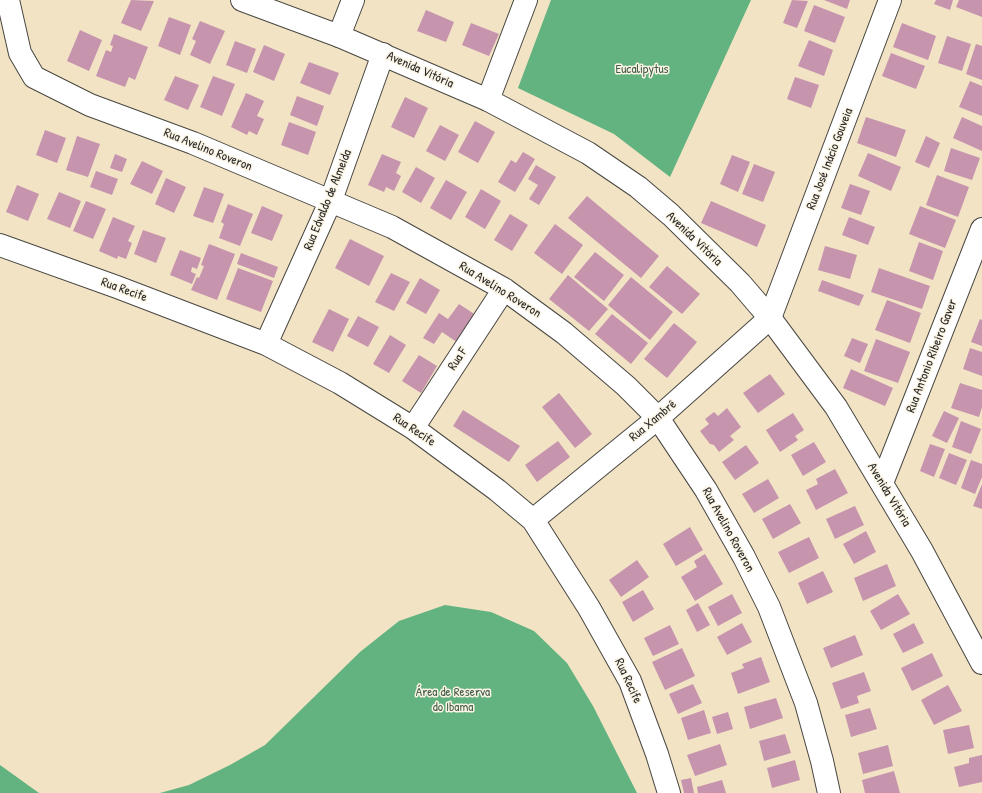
<!DOCTYPE html>
<html>
<head>
<meta charset="utf-8">
<style>
  body { margin:0 }
  canvas { display:block; background:#f1e3c4 }
</style>
</head>
<body>
<canvas width="982" height="793"></canvas>
<script>
const ctx = document.querySelector('canvas').getContext('2d');
ctx.lineJoin = 'round';
function fillPath(path, color) { ctx.fillStyle = color; ctx.fill(path, 'evenodd'); }
const shape = rows => new Path2D(rows.map(r => 'M' + r).join(''));
function strokePath(path, color, width, dash) { ctx.strokeStyle = color; ctx.lineWidth = width; ctx.lineCap = dash ? 'butt' : 'round'; ctx.setLineDash(dash || []); ctx.stroke(path); }
function write(font, color, halo, rows, align = 'center') {
  ctx.font = font + ' "Patrick Hand",sans-serif'; ctx.lineWidth = 3; ctx.setLineDash([]); ctx.textBaseline = 'middle'; ctx.strokeStyle = halo; ctx.fillStyle = color; for (const [text, x, y, turn = 0] of rows) {
    ctx.save(); ctx.translate(x, y); ctx.rotate((+turn || 0) * Math.PI / 180); ctx.textAlign = isNaN(turn) ? turn : align; if (halo) ctx.strokeText(text, 0, 0); ctx.fillText(text, 0, 0); ctx.restore();
  }
}
fillPath(shape([
  [551,0,751,0,670,177,614,134,518,88],
  [445,605,491,612,534,631,567,663,593,706,637,793,160,793,189,785,230,765,265,745,360,652,399,621],
  [0,765,39,793,0,793]
]), '#62b37f');
fillPath(shape([
  [131,0,154,1,141,31,121,23],
  [792,0,808,1,797,28,783,23],
  [824,0,850,0,847,9],
  [936,0,953,0,950,10,934,4],
  [959,0,982,0,982,17,956,7],
  [814,5,845,17,835,43,804,31],
  [426,10,454,22,446,42,417,31],
  [169,17,191,25,180,55,158,46],
  [200,21,225,31,210,64,190,55,196,41,192,39],
  [471,23,499,34,489,56,462,45],
  [902,23,936,36,928,60,893,47],
  [80,30,102,40,89,71,67,61],
  [114,34,148,47,135,80,129,77,125,87,96,76,106,50,111,52,113,46,110,45],
  [947,36,971,44,962,71,938,63],
  [809,40,833,50,824,76,798,66],
  [235,41,256,49,247,73,226,65],
  [976,44,982,46,982,80,966,74],
  [264,45,285,54,274,81,253,72],
  [891,53,925,66,916,89,882,76],
  [309,62,339,73,330,95,300,83],
  [175,76,199,85,188,110,164,100],
  [213,76,235,84,222,116,200,107],
  [795,77,819,85,811,108,787,99],
  [970,81,982,86,982,116,959,107],
  [246,93,264,101,257,116,264,119,257,135,249,131,247,135,231,127],
  [297,96,324,106,317,126,290,115],
  [405,97,428,108,414,138,391,127],
  [866,117,906,130,896,157,857,143],
  [962,117,982,126,982,151,953,138],
  [475,121,495,132,478,163,458,152],
  [289,122,316,132,308,155,281,145],
  [440,125,459,135,445,161,426,151],
  [45,130,66,138,57,163,36,155],
  [77,136,100,144,88,177,66,170],
  [926,136,940,143,929,168,915,162],
  [951,148,980,158,972,180,944,171],
  [523,152,535,159,515,192,498,182,511,160,516,163],
  [868,153,901,167,891,191,858,176],
  [115,154,127,159,122,172,110,168],
  [382,154,401,162,396,173,401,176,394,191,386,187,384,192,368,185],
  [732,155,750,162,738,192,720,184],
  [142,161,163,171,152,194,130,184],
  [754,164,775,172,763,202,742,194],
  [536,165,556,177,539,205,529,199,538,185,528,179],
  [416,167,435,178,421,203,402,192],
  [96,171,118,179,112,195,90,187],
  [937,175,969,187,958,217,926,205],
  [166,178,186,187,174,213,155,204],
  [446,180,467,192,451,220,430,208],
  [850,184,870,191,861,215,841,208],
  [17,185,39,194,28,221,6,212],
  [204,187,224,194,213,223,193,216],
  [481,189,501,201,485,229,465,217],
  [59,192,81,201,70,228,47,219],
  [587,196,659,256,641,278,568,218],
  [86,201,106,209,93,239,73,231],
  [711,201,766,225,757,247,701,223],
  [228,204,253,214,240,246,219,238,224,224,221,222],
  [262,206,283,215,272,241,251,233],
  [920,206,956,220,945,248,909,234],
  [510,214,528,225,512,251,494,240],
  [113,217,135,226,128,241,132,243,126,259,118,256,117,259,99,251],
  [849,217,875,227,868,245,842,235],
  [555,224,583,245,562,274,534,253],
  [143,230,166,238,156,263,134,254],
  [350,239,384,256,369,286,335,268],
  [919,242,943,251,933,280,909,271],
  [209,244,235,254,217,300,191,290,197,277,199,278,204,266,201,265],
  [825,246,857,255,850,279,818,270],
  [180,250,201,258,197,269,192,267,191,272,196,274,192,284,170,275],
  [595,252,624,275,604,301,574,277],
  [241,253,278,267,274,278,237,264],
  [667,266,700,294,682,314,649,287],
  [238,268,273,281,261,312,226,299],
  [879,268,930,286,922,309,871,292],
  [391,273,410,282,394,311,375,302],
  [568,275,608,309,589,331,549,299],
  [631,277,673,312,650,340,608,305],
  [420,278,440,290,426,314,406,303],
  [822,280,864,295,859,306,818,291],
  [887,300,921,313,910,343,875,330],
  [459,304,479,317,461,345,442,332,434,344,423,338,439,313,448,319],
  [329,309,349,319,333,352,312,342],
  [612,314,648,343,631,364,595,334],
  [358,316,379,327,368,347,347,336],
  [980,319,982,320,982,346,971,342],
  [674,323,697,342,667,378,644,359],
  [390,335,406,345,389,373,373,364],
  [852,338,868,344,860,363,844,356],
  [876,339,910,352,898,383,864,371],
  [970,348,982,352,982,376,963,369],
  [419,355,437,366,421,393,402,381],
  [851,369,893,388,885,406,843,388],
  [770,374,785,394,758,413,743,393],
  [960,383,982,390,982,407,979,417,951,408],
  [559,393,592,434,575,448,542,407],
  [727,408,741,427,730,436,734,440,719,452,714,445,710,444,700,431,709,424,705,419,714,412,718,416],
  [463,410,520,446,509,462,453,426],
  [944,411,959,418,947,443,932,436],
  [793,413,804,430,795,436,798,440,780,452,766,430],
  [961,421,981,429,971,454,952,447],
  [558,441,570,457,537,482,525,465],
  [814,442,826,462,803,476,791,455],
  [930,444,945,449,934,477,920,471],
  [746,445,759,463,735,480,722,462],
  [949,453,967,460,956,485,939,478],
  [971,460,982,464,982,477,975,494,961,488],
  [835,469,848,493,816,510,806,490,818,484,816,479],
  [768,479,779,498,754,513,742,494],
  [982,484,982,509,973,506],
  [790,504,801,523,773,539,762,519],
  [855,506,864,525,835,539,826,519],
  [690,527,703,550,676,566,663,544],
  [866,531,876,552,854,564,843,544],
  [809,537,819,558,789,573,778,552],
  [705,554,723,584,695,601,681,577,697,567,694,561],
  [637,560,649,577,621,597,609,580],
  [887,564,896,586,863,601,854,578],
  [823,571,833,592,807,604,798,583],
  [643,590,654,609,633,622,622,602],
  [732,594,742,613,718,626,708,607],
  [898,594,910,614,881,630,870,611],
  [698,603,710,625,697,632,686,610],
  [742,623,752,642,727,655,717,637],
  [914,623,924,643,903,653,893,634],
  [670,625,679,644,653,656,644,638],
  [855,635,863,655,831,668,823,648],
  [682,648,695,676,665,690,652,662],
  [932,653,943,676,912,691,901,668],
  [761,657,770,682,738,694,731,673,744,668,742,664],
  [864,672,871,691,857,696,859,703,841,709,832,683],
  [693,684,702,703,678,714,669,694],
  [948,685,962,711,934,725,921,700],
  [776,698,783,718,750,729,744,707],
  [870,708,877,729,851,737,845,715],
  [704,710,711,733,688,740,681,718],
  [728,712,733,729,717,734,712,717],
  [969,725,974,748,948,754,943,730],
  [785,734,791,753,764,761,759,741],
  [720,744,727,765,695,776,687,755],
  [888,745,893,766,863,774,858,753],
  [982,755,982,782,959,787,954,767,969,763,969,758],
  [795,760,800,780,772,788,767,768],
  [894,771,900,793,865,793,862,780],
  [691,778,694,793,684,793,681,780],
  [722,780,726,793,698,793,697,787]
]), '#c794ae');
const street = shape([
  [8,0,20,53,34,77,90,105,193,143,392,227,504,289,564,333,626,386,658,418,706,490,744,557,769,607,806,703,822,761,829,793],
  [339,36,353,0],
  [488,100,526,0],
  [0,245,117,287,266,344,340,383,413,428,497,490,533,520,589,608,630,681,657,754,669,793],
  [266,344,331,200,383,54],
  [413,428,504,289],
  [882,483,982,229],
  [533,520,658,418,770,318,890,0]
]);
const secondary = shape([
  [242,0,339,36,488,100,588,153,638,187,671,215,740,283,770,318,836,407,922,551,982,663]
]);
strokePath(street, '#494742', 24);
strokePath(secondary, '#494742', 24);
strokePath(street, '#fff', 22);
strokePath(secondary, '#fff', 22);
write('13px', '#2b2b2b', '#fcf5e5', [
  ["Avenida Vitória",420,70,24],
  ["Rua Avelino Roveron",208,150,22],
  ["Rua José Inácio Gouveia",830,159,-69],
  ["Rua Edvaldo de Almeida",328,200,-68],
  ["Avenida Vitória",694,239,44],
  ["Rua Recife",124,290,20],
  ["Rua Avelino Roveron",500,290,32],
  ["Rua Antonio Ribeiro Gaver",932,356,-69],
  ["Rua F",458,359,-57],
  ["Rua Xambrê",653,421,-40],
  ["Rua Recife",414,430,34],
  ["Avenida Vitória",889,495,59],
  ["Rua Avelino Roveron",728,530,61],
  ["Rua Recife",628,681,65]
]);
write('13px', '#425d4b', '#fcf5e5', [
  ["Eucalipytus",642,70],
  ["Área de Reserva",453,693],
  ["do Ibama",453,708]
]);
</script>
</body>
</html>
